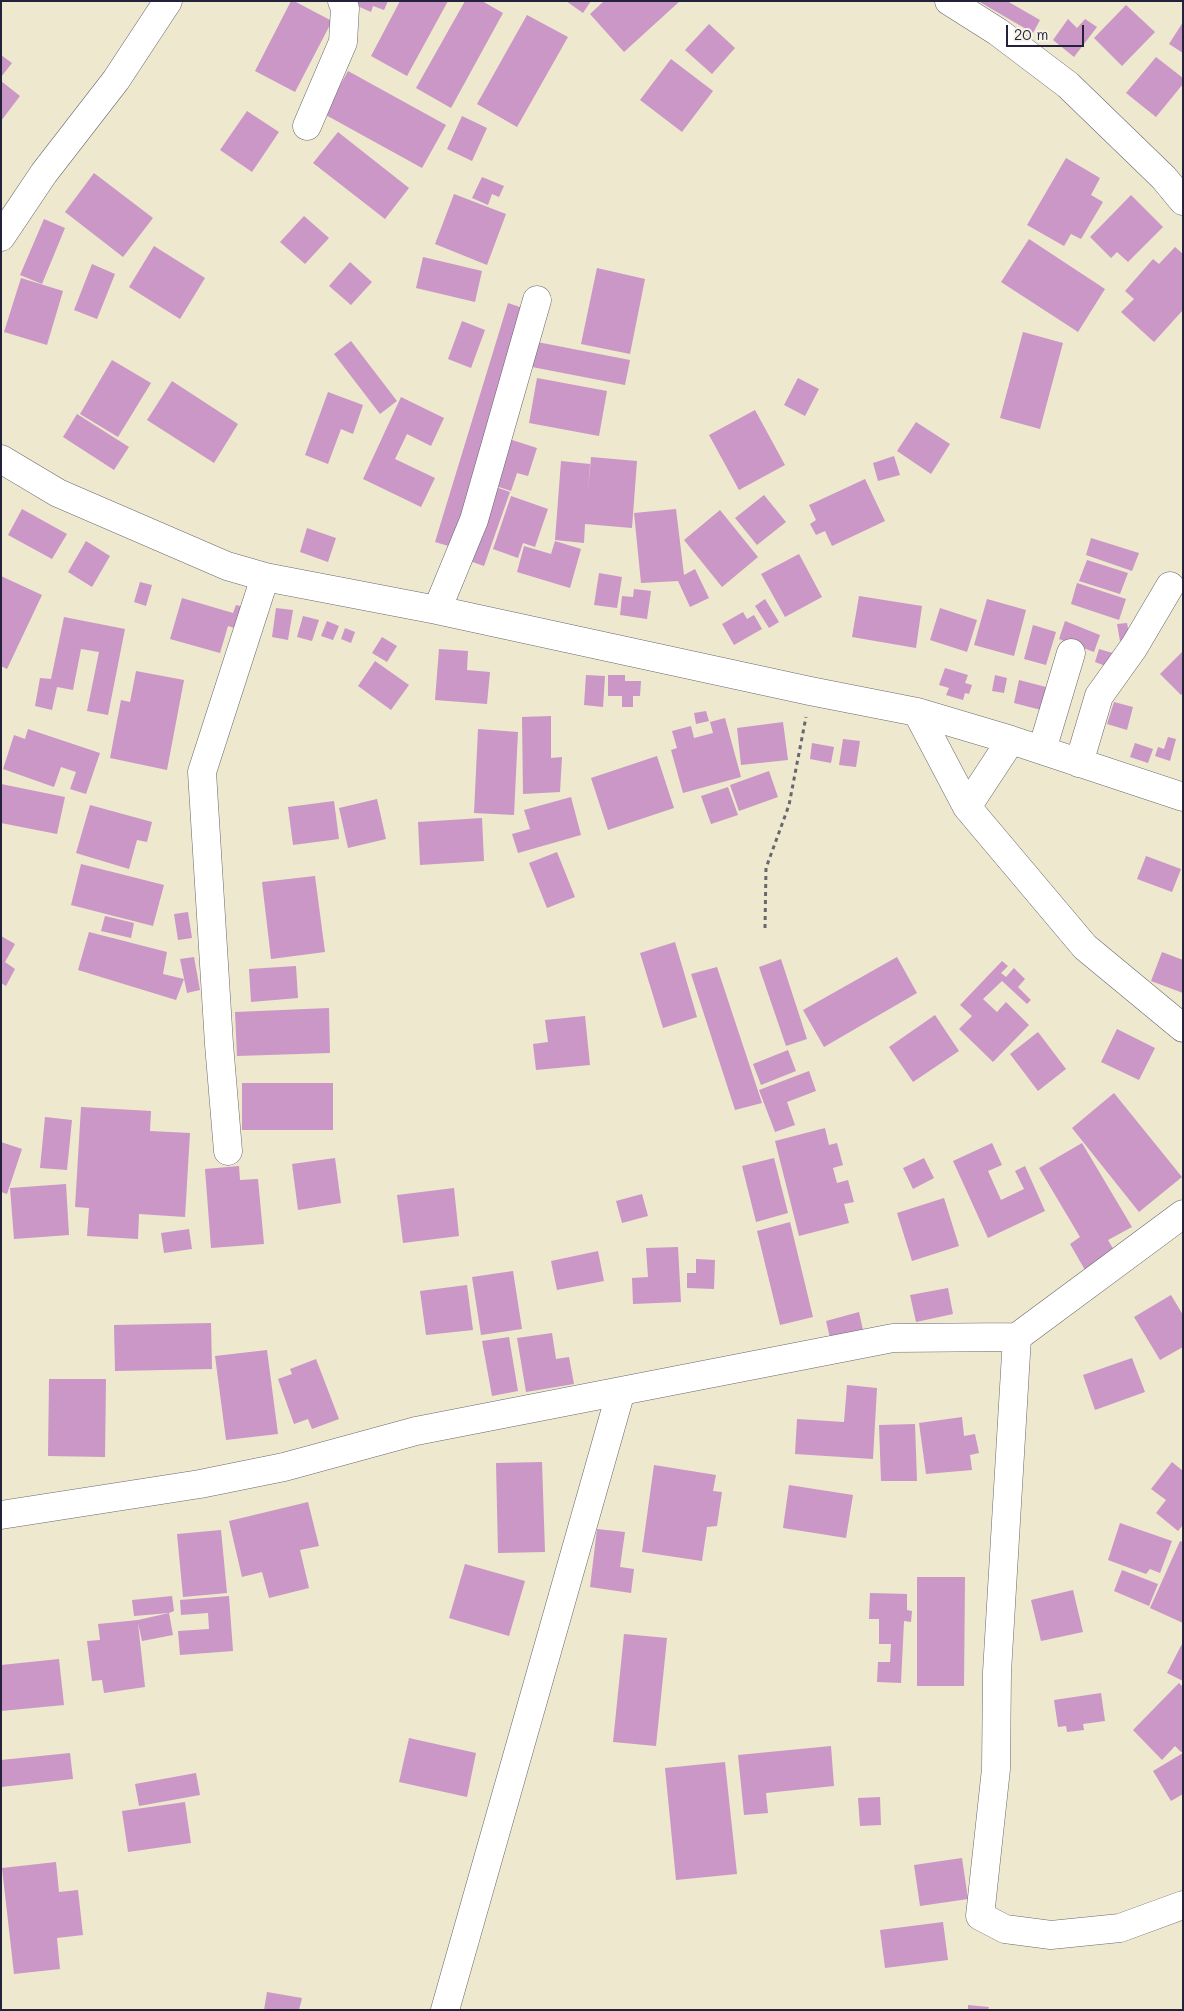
<!DOCTYPE html>
<html>
<head>
<meta charset="utf-8">
<style>
  body { margin:0 }
  #map { position:relative; width:1184px; height:2011px; overflow:hidden; background:#ede8ce; font-family:Mali,sans-serif }
  canvas { display:block }
  .frame { position:absolute; inset:0; border:2px solid #22223b; pointer-events:none }
  .scale { position:absolute; left:1006px; top:25px; width:78px; height:22px; box-sizing:border-box; border:2px solid #22223b; border-top:0; padding-left:6px; font-size:15px; line-height:18px; white-space:nowrap; color:#22223b; -webkit-text-stroke:4px #f7f3e8; paint-order:stroke }
</style>
</head>
<body>
<div id="map">
<canvas width="1184" height="2011"></canvas>
<div class="frame"></div>
<div class="scale">20 m</div>
</div>
<script>
const ctx = document.querySelector('canvas').getContext('2d');
ctx.lineJoin = 'round';
function fillPath(path, color) { ctx.fillStyle = color; ctx.fill(path, 'evenodd'); }
const shape = rows => new Path2D(rows.map(r => 'M' + r).join(''));
function strokePath(path, color, width, dash) { ctx.strokeStyle = color; ctx.lineWidth = width; ctx.lineCap = dash ? 'butt' : 'round'; ctx.setLineDash(dash || []); ctx.stroke(path); }
fillPath(shape([
  [291,1,294,1,332,21,295,92,255,71],
  [346,1,388,1,384,10,373,6,371,12],
  [400,1,448,1,407,76,371,56],
  [465,1,482,1,503,13,451,108,416,88],
  [566,1,591,1,583,13],
  [604,1,680,1,624,52,590,14],
  [978,1,1007,1,1040,20,1033,33],
  [1126,5,1155,32,1122,66,1094,38],
  [527,15,568,37,517,127,477,104],
  [1068,19,1077,28,1085,19,1097,27,1074,57,1053,40],
  [1183,22,1183,53,1169,44],
  [709,24,735,48,712,74,685,50],
  [1,55,12,63,1,77],
  [1156,57,1183,78,1183,84,1156,117,1126,93],
  [671,59,713,91,682,132,640,100],
  [348,71,446,125,422,168,324,114],
  [1,81,20,96,1,121],
  [247,111,279,132,252,172,220,150],
  [462,116,487,128,472,161,447,149],
  [338,132,409,188,385,219,313,163],
  [1066,158,1100,178,1091,195,1103,202,1081,239,1071,234,1064,246,1027,225],
  [94,173,153,218,123,257,65,212],
  [482,177,504,186,499,197,492,194,488,205,472,198],
  [454,194,506,214,487,265,435,244],
  [1131,195,1163,227,1128,262,1117,252,1111,258,1090,237],
  [304,216,329,238,305,264,280,242],
  [44,219,65,228,42,284,20,275],
  [1029,239,1105,289,1078,332,1001,282],
  [154,246,205,278,180,319,129,287],
  [1175,247,1183,254,1183,310,1154,342,1121,312,1134,299,1125,291,1153,259,1159,264],
  [423,257,482,271,475,302,416,288],
  [350,262,372,282,351,305,329,286],
  [92,264,115,274,97,319,74,310],
  [597,268,645,279,630,354,581,344],
  [21,278,63,291,47,345,4,332],
  [508,303,529,310,455,548,435,542],
  [462,321,485,330,471,368,448,359],
  [1023,332,1063,343,1040,429,1000,418],
  [351,341,397,401,380,414,334,354],
  [537,342,630,360,625,385,532,367],
  [112,360,151,383,118,437,80,414],
  [537,378,607,391,599,436,529,423],
  [798,378,819,389,805,416,784,405],
  [172,381,238,424,214,463,147,420],
  [328,392,363,405,353,434,341,429,328,464,305,455],
  [401,397,444,418,431,446,407,434,395,459,435,478,421,507,363,479],
  [755,410,785,465,739,490,709,435],
  [77,414,129,447,114,470,63,437],
  [916,422,950,444,931,474,897,451],
  [506,438,537,448,528,476,517,473,511,491,490,484],
  [894,456,900,475,878,481,873,463],
  [591,457,637,461,632,528,585,524,584,543,555,540,561,461,590,464,588,491],
  [865,479,885,521,832,546,825,531,816,535,810,524,816,520,809,505],
  [490,485,510,492,484,566,464,559],
  [764,495,786,522,757,545,735,518],
  [511,496,548,509,535,547,523,543,518,558,493,549],
  [22,509,67,534,52,559,8,535],
  [676,509,684,575,695,569,709,598,690,607,678,581,641,583,634,513],
  [720,510,758,557,722,587,684,540],
  [307,528,336,538,328,562,300,552],
  [1091,538,1139,553,1132,571,1086,555],
  [86,541,110,556,92,587,68,572],
  [555,541,581,549,570,588,517,572,524,546,551,554],
  [799,554,822,597,785,617,761,574],
  [1087,560,1128,573,1120,594,1079,581],
  [599,573,622,577,617,608,594,605],
  [1,576,42,595,7,669,1,666],
  [140,582,152,585,146,606,134,602],
  [1077,583,1126,599,1119,620,1071,604],
  [634,589,651,591,647,619,620,615,622,596,633,597],
  [859,596,922,606,916,648,852,637],
  [182,598,233,613,236,605,244,607,238,629,228,626,220,653,170,639],
  [765,599,779,622,769,628,755,606],
  [987,599,1026,610,1014,656,974,645],
  [276,608,293,610,288,640,272,637],
  [940,608,977,620,967,652,930,640],
  [743,612,747,619,754,615,762,629,734,645,722,624],
  [303,616,319,620,312,641,297,637],
  [64,617,125,629,108,715,87,711,99,652,81,649,73,690,57,687,52,710,35,706,40,678,51,679],
  [327,621,339,626,333,640,321,636],
  [1065,621,1100,635,1094,652,1059,639],
  [1127,623,1130,639,1120,641,1117,624],
  [1033,625,1056,632,1046,665,1024,659],
  [345,628,355,632,351,643,341,639],
  [382,637,397,646,387,662,372,653],
  [439,649,468,651,467,670,490,672,487,704,435,700],
  [1099,649,1116,654,1111,668,1095,662],
  [1183,651,1183,693,1181,695,1160,674],
  [375,661,409,685,391,710,358,686],
  [945,668,968,675,965,683,972,685,969,694,965,693,963,700,946,695,949,688,939,685],
  [136,671,184,680,167,770,110,758,121,700,130,702],
  [586,675,605,676,603,707,584,705],
  [608,675,625,675,625,681,641,681,640,696,633,696,633,707,622,707,622,696,608,696],
  [995,675,1007,678,1004,693,992,691],
  [1019,680,1046,687,1041,710,1014,703],
  [1114,702,1133,707,1127,730,1107,724],
  [706,711,709,721,696,724,694,713],
  [551,716,551,758,562,757,560,792,523,794,522,717],
  [725,718,741,777,683,793,671,750,677,748,672,731,691,726,694,738,713,733,710,722],
  [783,722,788,760,741,765,737,728],
  [28,729,100,753,86,794,70,789,76,772,61,767,54,787,3,769,14,735,25,739],
  [478,729,518,732,514,815,474,813],
  [1168,737,1176,739,1170,761,1155,756,1158,747,1164,749],
  [843,739,860,741,856,767,839,765],
  [812,743,834,747,831,763,810,759],
  [1135,743,1153,749,1148,763,1130,757],
  [657,756,674,808,608,830,591,778],
  [769,771,778,797,739,811,730,785],
  [1,784,65,797,57,834,1,823],
  [728,787,738,815,711,824,701,796],
  [571,797,581,835,518,853,512,834,530,829,524,810],
  [377,799,386,839,348,848,339,808],
  [334,801,339,839,293,845,288,807],
  [90,805,152,822,147,842,137,840,129,869,76,853],
  [482,818,484,861,420,865,418,822],
  [557,852,575,897,547,908,529,863],
  [1146,856,1181,869,1172,892,1137,879],
  [81,864,164,885,153,926,71,905],
  [315,876,325,952,271,959,262,882],
  [188,912,192,938,178,940,174,914],
  [105,916,134,923,131,938,101,931],
  [89,932,167,952,163,974,184,979,176,1000,78,970],
  [1,936,15,944,5,962,15,969,6,986,1,983],
  [675,942,697,1017,663,1028,640,953],
  [1162,952,1183,960,1183,993,1151,981],
  [194,957,200,990,187,993,180,959],
  [897,957,917,993,824,1047,803,1010],
  [781,959,807,1039,786,1046,759,967],
  [1002,961,1008,966,1001,973,1006,977,1014,968,1025,979,1018,987,1031,1000,1027,1004,1002,981,983,999,997,1012,1006,1002,1029,1025,993,1062,959,1029,972,1016,960,1005],
  [296,966,298,998,251,1002,249,969],
  [717,967,762,1103,735,1110,691,974],
  [329,1008,330,1053,237,1056,235,1012],
  [935,1015,959,1051,913,1082,889,1047],
  [585,1016,590,1065,536,1070,533,1044,548,1042,545,1020],
  [1117,1029,1155,1048,1139,1080,1101,1062],
  [1038,1032,1066,1069,1038,1091,1010,1054],
  [788,1050,796,1071,761,1085,753,1064],
  [809,1071,816,1091,787,1102,795,1125,775,1132,759,1090],
  [242,1083,333,1083,333,1130,242,1130],
  [1114,1093,1182,1177,1139,1212,1072,1128],
  [81,1107,151,1111,150,1131,190,1133,185,1217,139,1214,138,1239,87,1236,89,1208,75,1207],
  [45,1117,72,1120,67,1170,40,1168],
  [825,1128,829,1145,837,1143,843,1165,833,1168,837,1183,848,1180,854,1202,844,1204,849,1223,799,1236,775,1141],
  [1,1142,22,1149,7,1194,1,1192],
  [992,1143,1002,1165,988,1171,1001,1200,1024,1189,1015,1171,1025,1166,1045,1211,988,1238,953,1161],
  [1082,1143,1132,1227,1108,1240,1115,1252,1085,1270,1070,1244,1080,1237,1039,1168],
  [335,1158,341,1203,298,1210,292,1164],
  [774,1158,788,1213,756,1222,742,1166],
  [924,1158,934,1178,913,1189,903,1168],
  [239,1166,240,1180,258,1179,264,1244,211,1248,205,1169],
  [66,1184,69,1235,14,1239,10,1188],
  [454,1188,459,1236,403,1243,397,1195],
  [642,1194,648,1216,622,1223,616,1201],
  [944,1198,959,1246,912,1261,897,1213],
  [790,1222,813,1317,780,1325,757,1231],
  [189,1229,192,1249,164,1253,161,1233],
  [678,1247,681,1302,633,1304,632,1278,648,1277,646,1248],
  [598,1251,604,1281,557,1290,551,1261],
  [696,1259,715,1260,714,1289,687,1288,687,1273,696,1273],
  [513,1271,522,1329,481,1335,472,1277],
  [467,1285,473,1330,426,1335,420,1291],
  [948,1288,953,1314,916,1322,910,1295],
  [1171,1295,1183,1315,1183,1347,1160,1360,1134,1317],
  [859,1312,863,1330,830,1338,826,1321],
  [211,1323,212,1369,115,1371,114,1325],
  [552,1333,556,1359,569,1357,574,1384,526,1392,517,1338],
  [509,1337,518,1391,492,1396,482,1341],
  [267,1350,278,1434,226,1440,215,1356],
  [1132,1358,1145,1392,1095,1410,1083,1375],
  [316,1359,339,1419,312,1429,308,1419,294,1424,278,1379,292,1374,290,1369],
  [49,1379,106,1379,105,1457,48,1456],
  [847,1385,877,1388,873,1459,795,1454,797,1419,844,1422],
  [962,1417,964,1436,975,1434,979,1453,970,1455,972,1470,926,1474,919,1423],
  [915,1424,917,1481,881,1481,879,1425],
  [542,1462,545,1552,498,1553,496,1463],
  [1172,1462,1183,1471,1183,1525,1178,1531,1156,1513,1166,1500,1151,1489],
  [654,1465,716,1475,713,1491,722,1492,717,1526,707,1527,702,1561,642,1552],
  [789,1485,853,1495,846,1538,783,1528],
  [308,1502,319,1546,300,1550,309,1588,269,1598,262,1572,242,1577,229,1521],
  [1120,1523,1172,1541,1160,1573,1150,1569,1146,1574,1108,1560],
  [597,1529,625,1532,620,1567,634,1569,631,1593,590,1587],
  [221,1530,227,1593,183,1597,177,1534],
  [1180,1541,1183,1542,1183,1623,1150,1608],
  [465,1564,525,1581,509,1636,449,1618],
  [1122,1570,1158,1584,1149,1606,1114,1591],
  [917,1577,965,1577,964,1686,917,1686],
  [1073,1590,1083,1632,1041,1641,1031,1600],
  [870,1593,907,1594,907,1610,912,1611,911,1622,904,1621,901,1683,877,1682,878,1662,890,1662,891,1644,879,1644,879,1619,869,1619],
  [172,1596,174,1611,169,1613,173,1635,142,1641,138,1623,145,1687,104,1693,102,1680,92,1681,87,1641,100,1640,98,1624,138,1620,169,1613,134,1616,132,1600],
  [229,1596,233,1651,180,1655,178,1631,209,1629,208,1613,181,1615,180,1600],
  [624,1634,667,1638,656,1746,613,1742],
  [1183,1642,1183,1681,1167,1673],
  [59,1659,64,1705,1,1711,1,1665],
  [1179,1683,1183,1687,1183,1751,1181,1752,1175,1746,1162,1760,1133,1730],
  [1101,1693,1105,1721,1083,1724,1084,1730,1067,1732,1066,1726,1058,1727,1054,1700],
  [409,1738,476,1753,467,1797,399,1782],
  [831,1746,834,1786,766,1793,768,1813,744,1815,738,1755],
  [70,1753,73,1779,1,1787,1,1760],
  [1183,1753,1183,1794,1171,1801,1153,1771],
  [725,1762,737,1874,676,1880,665,1768],
  [196,1773,200,1795,139,1806,135,1784],
  [880,1797,881,1825,860,1826,858,1798],
  [185,1802,191,1843,128,1852,122,1811],
  [962,1858,968,1899,920,1906,914,1865],
  [56,1862,59,1892,78,1890,83,1935,57,1938,60,1969,14,1974,2,1868],
  [943,1922,948,1960,885,1968,880,1930],
  [267,1992,302,1998,299,2010,264,2010],
  [968,2005,989,2007,988,2010,968,2010]
]), '#ca97c7');
const street = shape([
  [949,1,998,32,1068,85,1164,178,1183,201],
  [307,126,343,42,345,8,342,1],
  [1,237,44,173,116,80,168,1],
  [1,459,58,493,227,566,265,577,437,610,810,691,917,712,1011,740,1183,797],
  [437,610,474,520,537,300],
  [917,712,967,807,1085,947,1183,1028],
  [1042,750,1071,653],
  [1079,763,1099,696,1134,647,1170,586],
  [967,807,1011,740],
  [228,1151,219,1044,202,772,265,577],
  [1017,1337,997,1672,996,1769,980,1916,1005,1929,1051,1935,1120,1928,1183,1905],
  [1,1515,200,1484,284,1467,416,1431,893,1338,1017,1337,1183,1214],
  [445,2010,621,1391]
]);
strokePath(street, '#69676e', 29);
strokePath(shape([
  [765,928,766,868,789,805,806,717]
]), '#69676e', 3, [4, 4]);
strokePath(street, '#fff', 28);
</script>
</body>
</html>
